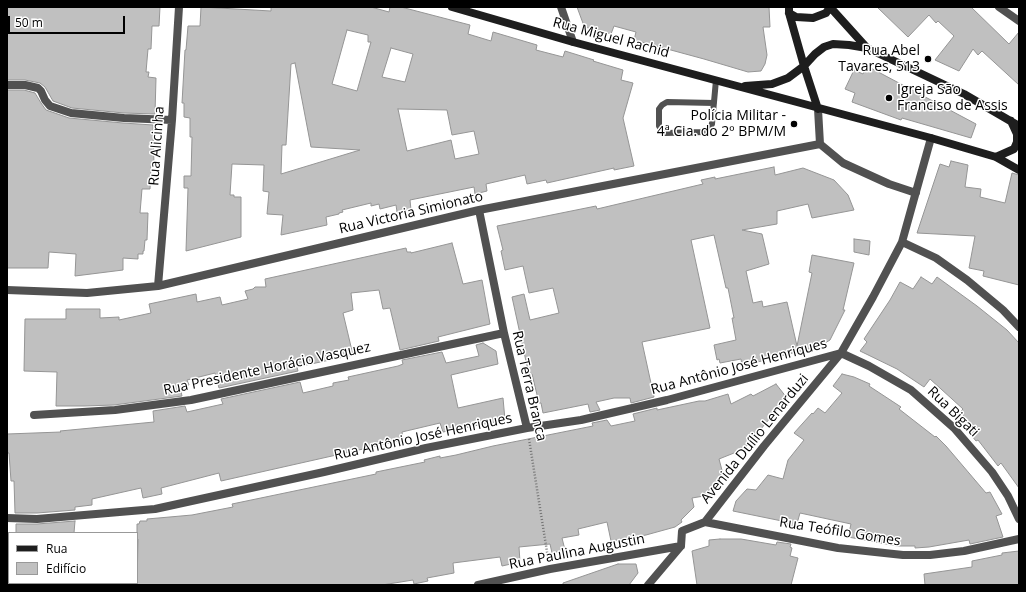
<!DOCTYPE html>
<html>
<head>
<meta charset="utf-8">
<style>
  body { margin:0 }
  #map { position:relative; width:1026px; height:592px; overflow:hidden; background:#fff; font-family:"Open Sans",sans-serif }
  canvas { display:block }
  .frame { position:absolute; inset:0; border:8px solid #000; pointer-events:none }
  .legend { position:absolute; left:8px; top:532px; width:130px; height:52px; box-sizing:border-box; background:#fff; border:1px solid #999; margin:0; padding:5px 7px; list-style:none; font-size:12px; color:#000 }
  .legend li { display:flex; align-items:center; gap:8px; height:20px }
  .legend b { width:20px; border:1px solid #999 }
  .scale { position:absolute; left:8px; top:16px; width:117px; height:18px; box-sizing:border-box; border:2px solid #000; border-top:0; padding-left:5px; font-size:12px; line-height:14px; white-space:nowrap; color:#000; -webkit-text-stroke:3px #fff; paint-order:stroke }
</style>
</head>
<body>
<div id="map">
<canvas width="1026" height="592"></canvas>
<div class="frame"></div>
<ul class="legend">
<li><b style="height:5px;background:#1e1e1e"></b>Rua</li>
<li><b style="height:11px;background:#c0c0c0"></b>Edifício</li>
</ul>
<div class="scale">50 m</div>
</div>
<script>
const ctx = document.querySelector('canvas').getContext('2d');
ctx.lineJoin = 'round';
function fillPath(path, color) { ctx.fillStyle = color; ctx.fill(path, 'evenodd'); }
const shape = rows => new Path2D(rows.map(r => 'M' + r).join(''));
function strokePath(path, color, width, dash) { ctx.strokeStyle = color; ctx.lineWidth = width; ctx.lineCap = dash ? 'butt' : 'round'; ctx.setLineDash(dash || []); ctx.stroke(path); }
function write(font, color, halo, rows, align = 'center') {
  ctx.font = font + ' "Open Sans",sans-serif'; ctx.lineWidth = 3; ctx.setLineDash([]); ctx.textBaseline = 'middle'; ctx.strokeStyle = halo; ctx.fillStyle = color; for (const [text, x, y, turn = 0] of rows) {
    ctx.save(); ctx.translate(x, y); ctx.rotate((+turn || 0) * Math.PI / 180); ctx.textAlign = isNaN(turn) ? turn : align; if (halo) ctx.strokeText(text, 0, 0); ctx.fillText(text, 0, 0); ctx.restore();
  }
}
const building = shape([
  [7,7,160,7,159,26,152,26,151,49,148,49,146,72,149,72,148,77,156,78,155,114,124,113,72,108,53,101,45,87,40,83,25,80,7,80,7,7],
  [201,7,271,11,271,7,371,7,389,12,390,7,401,7,470,25,468,34,491,41,493,32,537,45,536,50,563,57,565,51,594,60,593,61,623,70,621,80,633,83,623,118,634,166,614,170,614,168,547,183,546,180,527,184,525,175,486,184,487,191,475,194,474,187,410,200,411,210,397,212,396,205,380,209,379,204,371,206,371,203,342,210,343,212,339,213,339,214,326,217,327,225,281,235,283,215,267,214,269,192,263,191,264,165,232,164,230,195,234,195,234,197,241,197,241,237,186,251,188,188,184,188,184,176,191,176,192,137,190,137,190,118,184,117,184,103,182,103,185,50,186,50,188,26,200,26,201,7],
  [347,30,368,35,368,42,371,42,357,91,332,84,347,30],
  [391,48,413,54,405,82,382,77,391,48],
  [295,63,311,147,360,150,281,174,282,145,286,145,291,64,295,63],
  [398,109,447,110,452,135,474,131,479,154,455,159,451,140,407,151,398,109],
  [577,7,769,7,770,27,763,27,767,55,765,64,761,71,748,72,704,59,634,40,636,32,614,26,611,34,588,28,584,26,577,7],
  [877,7,971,7,1009,44,1019,32,1019,85,982,51,978,55,973,49,959,71,935,60,954,36,938,21,936,23,929,15,908,37,877,7],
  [867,66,976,124,971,138,902,118,901,120,852,102,855,93,845,89,854,70,863,74,867,66],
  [7,90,24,90,35,93,41,103,46,110,69,118,123,123,153,125,154,165,151,165,150,189,142,189,140,213,148,213,147,240,145,240,144,251,143,251,143,254,138,254,138,259,123,258,123,270,75,276,76,254,49,252,48,268,7,268,7,90],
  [951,161,968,165,965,187,981,189,980,197,1005,203,1012,173,1019,175,1019,285,983,276,984,271,969,268,975,236,917,233,940,164,949,167,951,161],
  [774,167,775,175,803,168,834,180,848,195,854,210,812,218,808,204,777,211,777,224,742,230,762,234,769,264,746,271,753,303,762,301,763,307,787,302,797,346,812,273,809,272,812,255,854,263,843,310,845,310,830,340,820,346,742,366,741,359,720,363,719,359,717,360,714,345,736,340,732,318,734,318,728,288,726,288,714,235,691,240,710,328,642,342,654,397,631,403,630,398,614,398,596,402,600,410,590,412,588,404,543,413,541,403,539,403,532,374,529,375,512,297,524,294,530,320,559,313,553,288,529,293,523,266,505,270,501,251,503,250,497,226,596,206,597,209,703,184,701,180,715,177,715,179,774,167],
  [854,239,870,241,869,255,854,252,854,239],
  [452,243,463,284,482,280,490,324,438,337,439,341,400,350,390,308,383,309,379,290,351,293,353,310,343,313,353,355,297,367,298,371,219,388,215,373,187,380,189,385,180,387,182,396,114,405,84,406,56,406,57,372,24,371,25,319,66,319,66,309,100,309,100,318,119,317,119,320,151,313,149,304,196,294,197,302,220,297,222,305,248,299,245,291,253,289,255,287,266,287,265,279,406,248,407,252,411,252,411,253,452,243],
  [921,277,932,284,937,277,977,306,1007,330,1019,343,1019,488,1001,463,998,466,978,440,976,441,961,423,966,418,960,412,963,409,930,379,924,387,897,369,860,351,867,342,864,339,890,300,900,282,913,289,921,277],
  [483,343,496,351,498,364,451,375,458,408,503,398,505,420,443,432,440,423,402,432,403,440,221,481,219,473,161,488,162,494,143,498,141,488,92,499,92,505,75,507,75,510,37,513,15,513,14,481,11,481,9,453,7,453,7,434,61,432,60,431,154,422,153,411,185,406,187,412,223,404,221,399,300,382,303,393,333,386,333,383,349,380,348,377,398,366,403,364,402,360,442,352,446,363,479,356,476,345,483,343],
  [842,374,854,377,870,384,869,386,901,407,899,409,935,437,936,436,946,446,986,493,990,492,1002,514,996,516,1003,537,970,544,969,540,929,547,915,548,915,546,897,546,848,537,851,524,800,513,796,527,781,524,782,521,733,511,736,501,747,489,756,490,768,475,783,479,788,460,804,440,794,433,812,413,813,414,818,408,825,413,842,393,833,386,842,374],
  [776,384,787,398,744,449,719,459,723,474,704,496,692,498,694,507,681,520,682,522,675,527,646,535,611,541,607,522,578,529,579,535,562,538,565,550,552,553,550,544,519,547,520,562,502,566,500,557,453,563,454,573,427,578,428,581,414,584,413,580,382,585,137,585,138,539,137,539,137,524,139,524,140,521,147,521,147,519,192,515,233,507,232,504,376,474,376,472,425,462,424,460,440,456,440,458,456,455,493,446,593,426,592,423,607,420,611,426,635,421,633,414,657,408,657,410,699,401,705,401,728,394,731,404,751,394,753,396,776,384],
  [75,521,74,533,16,533,16,524,37,524,75,521],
  [720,539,741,539,776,545,777,542,791,544,790,547,792,548,790,556,798,558,791,585,697,585,692,551,709,546,709,540,720,539],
  [1019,551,1019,585,925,585,924,574,972,567,972,561,1002,555,1002,553,1019,551],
  [618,564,636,564,638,573,629,585,563,585,563,583,618,564]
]);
fillPath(building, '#c0c0c0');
strokePath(building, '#959595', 1);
strokePath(shape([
  [529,439,548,558]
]), '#737373', 2.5, [1, 2]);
strokePath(shape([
  [714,103,667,102,662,105,659,109,659,126,662,131,666,133,705,132,709,129,712,124,716,80]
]), '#515151', 6);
strokePath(shape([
  [561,7,573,42],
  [999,7,1019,21],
  [7,85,25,85,38,88,41,91,45,100,50,106,71,113,124,118,172,120],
  [818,109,820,144,843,163,889,184,916,193],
  [479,210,504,333,527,428],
  [902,242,936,258,967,280,1003,310,1019,327],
  [158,286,172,120,179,7],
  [7,290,87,293,158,286,479,210,820,144],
  [841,353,869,366,911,390,954,428,992,472,1008,496,1019,519],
  [34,415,115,410,191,400,504,333],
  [7,518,37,519,155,509,324,472,426,448,527,428,581,420,667,400,841,353],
  [705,522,838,548,903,555,930,555,964,551,1019,539],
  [478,585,550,569,681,546],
  [648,585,681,546,682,531,705,522,764,446,841,353,873,297,902,242,931,138]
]), '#515151', 8);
strokePath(shape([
  [452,7,573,42,931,138,996,157,1019,170],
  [789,7,789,13,804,66,818,109],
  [830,7,867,48,964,94,1019,126],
  [789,13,796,17,813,18,826,13,830,7],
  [745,86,772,84,788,78,804,66,815,54,824,47,833,44,849,45,867,48],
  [996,157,1014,149,1017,142,1017,134,1011,121]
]), '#1e1e1e', 8);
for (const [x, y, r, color] of [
  [928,59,4,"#000"],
  [889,98,4,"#000"],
  [794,124,4,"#000"]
]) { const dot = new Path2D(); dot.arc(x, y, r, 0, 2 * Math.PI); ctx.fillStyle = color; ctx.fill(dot); strokePath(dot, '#fff', 1.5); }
write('14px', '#000', '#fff', [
  ["Rua Miguel Rachid",611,38,15],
  ["Rua Alicinha",157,146,-86],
  ["Rua Victoria Simionato",411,213,-13],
  ["Rua Antônio José Henriques",739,367,-15],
  ["Rua Presidente Horácio Vasquez",267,369,-12],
  ["Rua Terra Branca",529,386,77],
  ["Rua Bigati",953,412,44],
  ["Rua Antônio José Henriques",423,437,-12],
  ["Avenida Duílio Lenarduzi",755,439,-51],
  ["Rua Teófilo Gomes",840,532,9],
  ["Rua Paulina Augustin",577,552,-11]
]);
write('14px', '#000', '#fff', [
  ["Rua Abel",920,51],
  ["Tavares, 513",920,67],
  ["Igreja São",897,90,"left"],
  ["Franciso de Assis",897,106,"left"],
  ["Polícia Militar -",786,116],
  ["4ª Cia. do 2º BPM/M",786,132]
], 'right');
</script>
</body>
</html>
